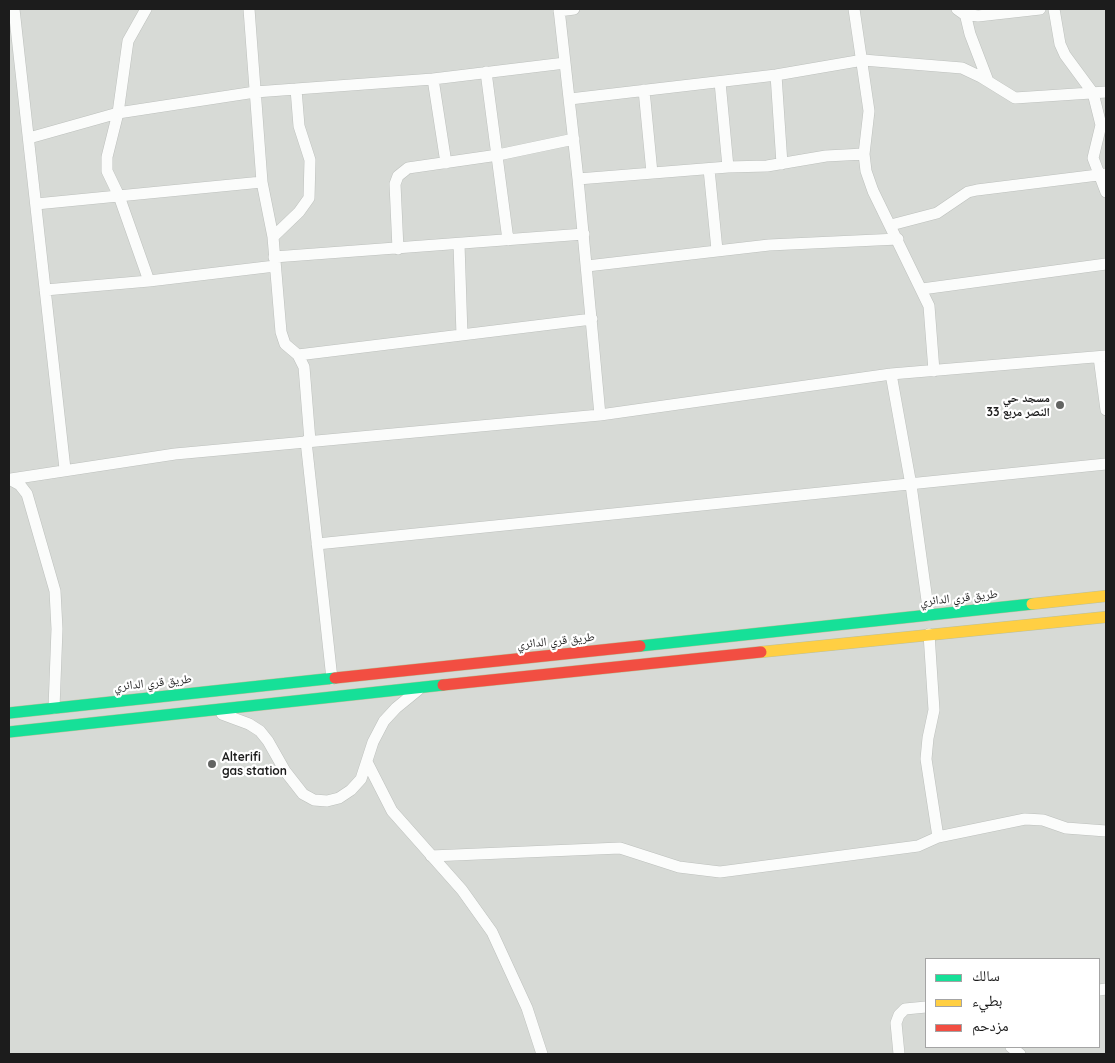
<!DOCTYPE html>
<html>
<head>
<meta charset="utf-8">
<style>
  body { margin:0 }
  #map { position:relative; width:1115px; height:1063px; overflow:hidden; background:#e5ebe5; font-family:Quicksand,"Noto Naskh Arabic",sans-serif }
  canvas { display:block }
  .frame { position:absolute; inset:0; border:10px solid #1c1c1c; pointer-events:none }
  .legend { position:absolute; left:925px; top:958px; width:175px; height:90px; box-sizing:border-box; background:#fff; border:1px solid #a4a4a4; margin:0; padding:6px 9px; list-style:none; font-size:15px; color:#1c1c1c }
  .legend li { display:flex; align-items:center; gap:10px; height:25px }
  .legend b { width:25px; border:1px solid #a4a4a4 }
</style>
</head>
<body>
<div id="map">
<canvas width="1115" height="1063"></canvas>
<div class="frame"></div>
<ul class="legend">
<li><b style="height:6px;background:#16e098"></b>سالك</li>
<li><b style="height:6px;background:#ffcf43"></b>بطيء</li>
<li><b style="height:6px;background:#f24e42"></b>مزدحم</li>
</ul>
</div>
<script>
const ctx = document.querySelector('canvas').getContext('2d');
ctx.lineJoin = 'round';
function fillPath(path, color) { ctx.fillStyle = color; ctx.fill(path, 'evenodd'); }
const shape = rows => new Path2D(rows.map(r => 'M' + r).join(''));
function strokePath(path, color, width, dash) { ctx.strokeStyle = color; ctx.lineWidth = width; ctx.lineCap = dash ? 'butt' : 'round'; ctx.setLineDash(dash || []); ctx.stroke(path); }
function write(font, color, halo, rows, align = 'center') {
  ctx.font = font + ' Quicksand,"Noto Naskh Arabic",sans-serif'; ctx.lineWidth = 4.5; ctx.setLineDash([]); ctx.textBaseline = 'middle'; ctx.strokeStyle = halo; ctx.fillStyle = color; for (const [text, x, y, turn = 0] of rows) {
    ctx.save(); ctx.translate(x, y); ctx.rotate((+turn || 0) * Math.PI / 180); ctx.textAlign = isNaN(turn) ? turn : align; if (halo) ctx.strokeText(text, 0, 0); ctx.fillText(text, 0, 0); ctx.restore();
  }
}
fillPath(shape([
  [9,9,1106,9,1106,1054,9,1054],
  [926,959,1099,959,1099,1047,926,1047]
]), '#d7dad6');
const street = shape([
  [14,9,65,469],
  [146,9,128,41,118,113,107,157,107,171,119,196,149,281],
  [249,9,262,182,273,237,281,332,285,344,298,355,304,367,310,441],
  [559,9,578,179,600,415],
  [854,9,869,111,864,154,866,171,873,191,929,306,934,371],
  [957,9,964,14,978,16,1040,9],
  [964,9,970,34,988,81],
  [1054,9,1060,44,1065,55,1093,93,1101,125,1093,158,1106,192],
  [559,11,574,9],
  [486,72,508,240],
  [776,75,782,164],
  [433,79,446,163],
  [720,82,728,167],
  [644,90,652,173],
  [570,99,776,75,863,60,962,68,981,77,1015,98,1106,92],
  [29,138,118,113,255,92,433,79,565,63],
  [709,169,717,250],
  [578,179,728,167,767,166,826,156,864,154],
  [36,204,262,182],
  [891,225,937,213,968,192,977,190,1106,174],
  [273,237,299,212,309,198,310,160,299,126,296,89],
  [459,244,462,335],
  [398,249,395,184,398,176,408,168,498,155,574,139],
  [274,257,584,234],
  [587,266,769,245,898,239],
  [922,289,1106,264],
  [45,290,149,281,275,266],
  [298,355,592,319],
  [1099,357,1106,410],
  [891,374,911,485,929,615],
  [306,441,332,679],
  [9,479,20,485,27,494,55,591,57,629,54,708],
  [11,479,175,454,600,415,891,374,1106,356],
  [317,544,1106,464],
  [929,634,934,710,928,738,926,759,938,837],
  [222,714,249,724,260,731,268,741,285,771,303,794,314,800,327,801,339,798,351,790,361,779,373,742,384,721,396,708,418,690],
  [367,762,392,811,462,890,492,932,527,1008,542,1054],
  [431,856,620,848,679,867,720,872,918,846,938,837,1025,819,1043,820,1066,828,1106,831],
  [1099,990,1106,989],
  [1011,1047,1020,1054],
  [899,1054,896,1023,899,1015,905,1009,926,1007]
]);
const fast = shape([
  [640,646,1032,604],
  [9,713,335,678],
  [9,732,443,685]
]);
const slow = shape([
  [1032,604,1106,596],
  [761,652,1106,617]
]);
const jam = shape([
  [335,678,640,646],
  [443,685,761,652]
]);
strokePath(street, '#bdc0bd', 12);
strokePath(fast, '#bbc09b', 12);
strokePath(slow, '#bbc09b', 12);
strokePath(jam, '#bbc09b', 12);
strokePath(street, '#fbfcfb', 11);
strokePath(fast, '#16e098', 11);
strokePath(slow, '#ffcf43', 11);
strokePath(jam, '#f24e42', 11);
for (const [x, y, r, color] of [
  [1060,405,5,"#626462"],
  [212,764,5,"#626462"]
]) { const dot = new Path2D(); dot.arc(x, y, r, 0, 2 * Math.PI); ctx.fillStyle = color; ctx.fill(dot); strokePath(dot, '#fff', 2); }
write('bold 12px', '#1c1c1c', '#fff', [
  ["مسجد حي",1050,398],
  ["النصر مربع 33",1050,412],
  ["Alterifi",222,757,"left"],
  ["gas station",222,771,"left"]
], 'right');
write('12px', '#1c1c1c', '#fff', [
  ["طريق قري الدائري",959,598,-6],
  ["طريق قري الدائري",556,641,-6],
  ["طريق قري الدائري",153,683,-6]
]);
</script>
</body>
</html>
